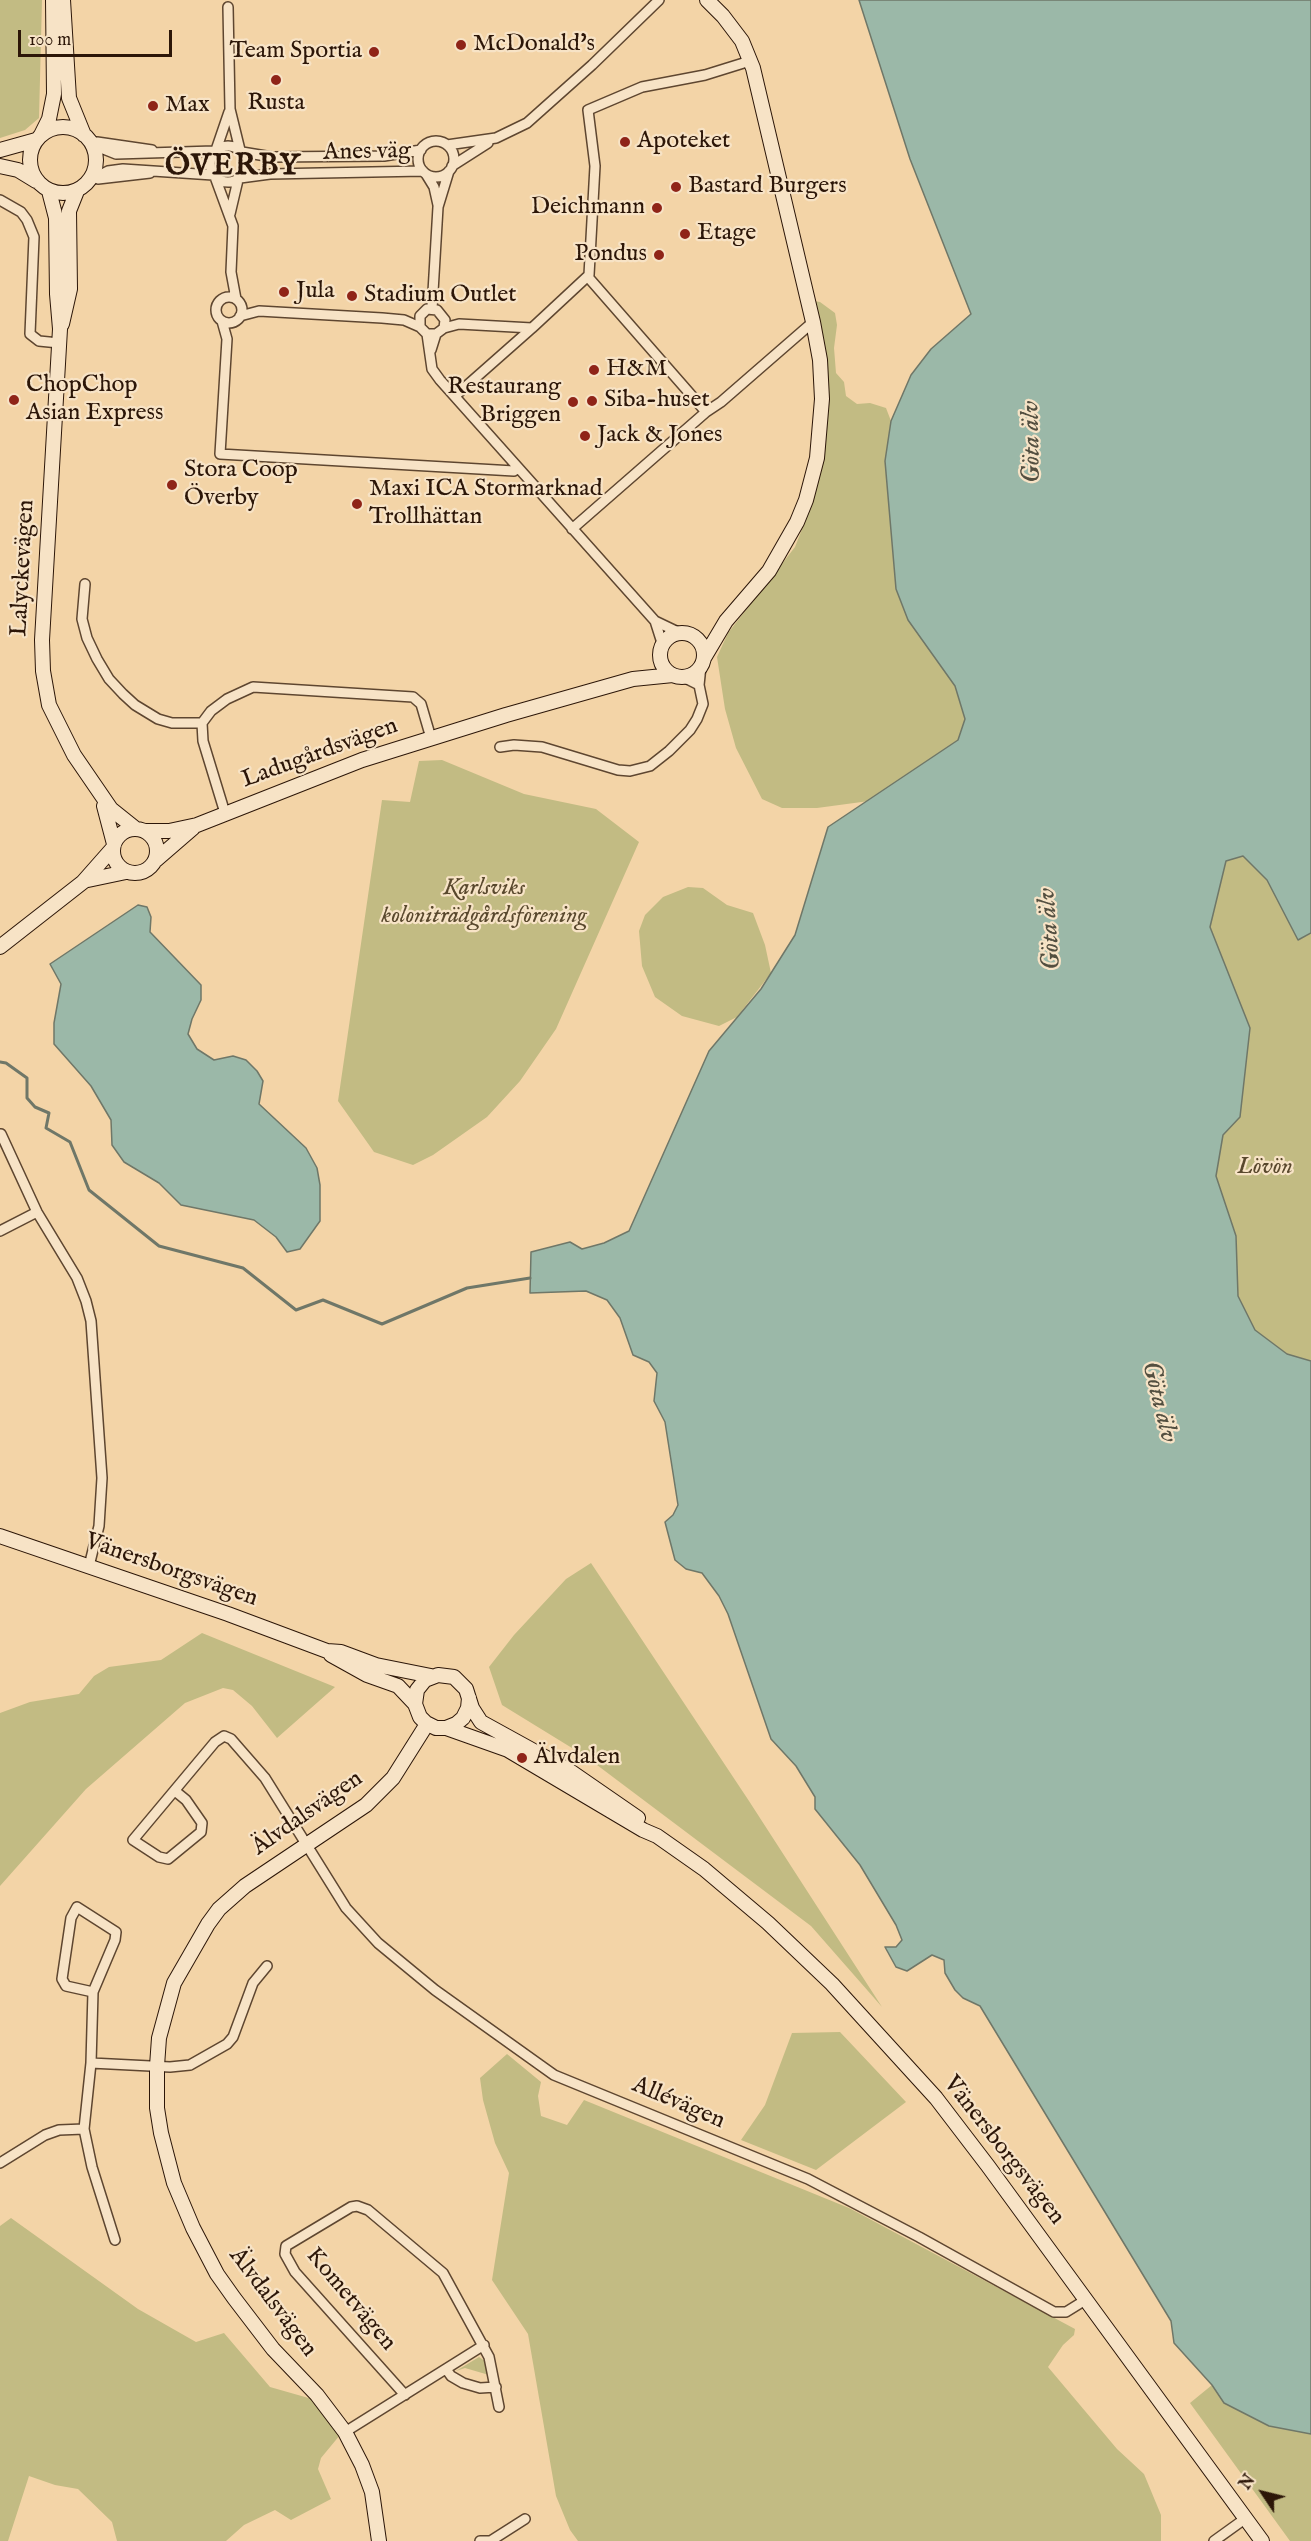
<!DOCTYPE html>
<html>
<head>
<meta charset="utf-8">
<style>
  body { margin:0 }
  #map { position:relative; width:1311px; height:2541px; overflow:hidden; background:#f3d4a7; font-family:"IM FELL English",serif }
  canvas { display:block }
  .north { position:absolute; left:1233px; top:2463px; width:60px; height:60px; -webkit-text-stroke:4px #f7e3c6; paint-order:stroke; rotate:305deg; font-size:16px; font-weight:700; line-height:24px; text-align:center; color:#2c1608 }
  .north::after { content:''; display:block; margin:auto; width:21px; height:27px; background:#2c1608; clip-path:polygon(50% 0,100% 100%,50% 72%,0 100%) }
  .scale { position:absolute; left:18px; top:30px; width:154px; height:27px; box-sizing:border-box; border:3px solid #2c1608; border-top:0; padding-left:8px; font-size:18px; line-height:21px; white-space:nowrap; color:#2c1608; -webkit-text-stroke:4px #f7e3c6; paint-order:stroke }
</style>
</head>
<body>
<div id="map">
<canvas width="1311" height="2541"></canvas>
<div class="north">N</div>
<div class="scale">100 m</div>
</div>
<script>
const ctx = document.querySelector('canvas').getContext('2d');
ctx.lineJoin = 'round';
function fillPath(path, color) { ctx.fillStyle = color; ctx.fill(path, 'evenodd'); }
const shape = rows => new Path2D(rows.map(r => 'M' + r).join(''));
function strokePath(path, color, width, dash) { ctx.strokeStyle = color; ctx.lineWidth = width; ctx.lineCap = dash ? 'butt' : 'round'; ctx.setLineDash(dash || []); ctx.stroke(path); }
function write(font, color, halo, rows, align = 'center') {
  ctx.font = font + ' "IM FELL English",serif'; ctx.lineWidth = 4.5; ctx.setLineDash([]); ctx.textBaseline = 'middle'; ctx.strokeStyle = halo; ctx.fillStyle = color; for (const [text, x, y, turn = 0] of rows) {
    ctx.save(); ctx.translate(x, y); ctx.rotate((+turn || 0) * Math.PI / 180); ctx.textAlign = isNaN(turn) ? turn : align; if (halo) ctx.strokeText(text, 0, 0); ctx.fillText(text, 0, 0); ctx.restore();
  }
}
fillPath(shape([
  [0,0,42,0,39,118,25,130,0,138],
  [814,301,820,302,835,313,837,325,834,348,836,373,844,382,846,396,857,404,870,403,886,408,891,421,885,462,896,589,908,620,955,686,965,719,958,740,869,801,817,808,782,808,762,799,736,748,725,709,717,657,728,633,795,547,808,514,820,472,827,428,828,385,823,340],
  [442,760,524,794,596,809,639,842,556,1029,520,1081,487,1117,433,1155,413,1165,374,1152,338,1101,382,800,410,802,419,761],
  [1243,856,1267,880,1298,939,1311,933,1311,1361,1287,1354,1255,1330,1238,1296,1236,1236,1216,1176,1223,1135,1240,1117,1210,927,1226,861],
  [688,887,703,888,727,905,753,913,765,945,771,973,737,1017,719,1026,682,1016,655,997,642,966,639,931,645,915,663,897],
  [591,1563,749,1801,882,2007,811,1926,585,1756,502,1705,489,1667,514,1635,566,1579],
  [202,1633,335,1687,277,1738,252,1706,233,1690,223,1688,185,1703,86,1789,0,1886,0,1713,30,1702,79,1694,94,1676,109,1667,161,1660],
  [840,2032,906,2102,816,2170,741,2140,765,2105,792,2033],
  [507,2054,541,2082,538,2096,541,2116,567,2125,584,2100,849,2208,1075,2329,1074,2335,1063,2345,1048,2367,1117,2449,1144,2474,1161,2515,1161,2541,578,2541,570,2530,556,2496,528,2334,492,2280,509,2173,495,2143,483,2100,480,2078],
  [11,2218,138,2309,196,2342,224,2333,270,2387,312,2399,340,2435,321,2458,318,2469,331,2499,291,2520,275,2510,244,2525,226,2541,117,2541,112,2522,78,2489,55,2485,29,2476,8,2541,0,2541,0,2226],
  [479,2357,485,2361,489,2375,465,2368,456,2371],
  [1212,2385,1224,2403,1311,2434,1311,2541,1290,2541,1190,2403]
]), '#c2bb83');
const water = shape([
  [859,0,1311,0,1311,933,1298,940,1267,880,1243,856,1226,861,1210,927,1250,1028,1240,1117,1223,1135,1216,1176,1236,1236,1238,1296,1255,1330,1287,1354,1311,1361,1311,2434,1269,2426,1224,2403,1212,2385,1174,2343,1171,2321,980,2006,963,1998,955,1990,945,1973,944,1960,932,1955,907,1971,896,1967,885,1947,896,1947,902,1940,896,1925,860,1865,815,1809,815,1797,796,1766,771,1739,728,1614,719,1596,702,1573,686,1569,675,1560,665,1522,673,1515,678,1505,665,1422,654,1401,657,1373,649,1362,633,1355,620,1318,607,1300,586,1291,530,1293,531,1252,570,1242,582,1249,604,1243,629,1231,709,1051,761,989,795,935,828,827,958,740,965,719,955,686,908,620,896,589,885,461,891,421,911,375,931,349,971,314,910,159,859,0],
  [138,905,147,907,151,917,150,932,201,985,201,1000,192,1019,188,1034,197,1049,214,1060,233,1056,246,1060,257,1071,263,1081,259,1104,306,1148,317,1168,320,1185,320,1221,300,1249,287,1252,276,1237,254,1220,181,1205,159,1183,124,1162,112,1145,111,1120,91,1086,54,1044,54,1023,61,984,50,964,138,905]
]);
fillPath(water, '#9bb8a8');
strokePath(water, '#6f7768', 1.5);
strokePath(shape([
  [0,1062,6,1063,27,1078,27,1098,35,1107,49,1113,46,1128,70,1142,89,1190,159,1246,243,1268,296,1310,323,1300,382,1324,467,1288,530,1278]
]), '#6f7768', 3);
const street = shape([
  [228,7,230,109,240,150],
  [88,139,101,148,116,154,214,151],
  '418 159a18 18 0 1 1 36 0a18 18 0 1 1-36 0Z',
  [97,142,152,150],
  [447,145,496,138,527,123,592,65,659,0],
  '210 164a18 18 0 1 1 36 0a18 18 0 1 1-36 0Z',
  [216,150,229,112],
  [242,152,272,157,384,156,421,150],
  [452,166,488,143],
  [426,174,434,187,438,205],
  [215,177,233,226,231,272,236,299],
  [240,178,270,174,423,171],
  [98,179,150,173],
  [90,180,108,171,123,169,213,175],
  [0,200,21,212,27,220,34,237,30,334,39,341,59,343],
  [230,214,238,180],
  [588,277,706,412],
  '216 310a13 13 0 1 1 26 0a13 13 0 1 1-26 0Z',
  [432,309,438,207,449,171],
  [240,316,259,311,382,318,404,320,420,327],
  [222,321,227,339,220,454,514,471,518,468],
  [444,328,459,324,532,328,589,275,595,166,588,110,642,87,705,75,750,61],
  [427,334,432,369,440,380,655,621,678,632],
  [431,350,436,334,444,328,445,320,437,310,427,309,420,316,420,327,427,334,436,334],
  [455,396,532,328],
  [572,529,706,412,721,402,813,322],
  [85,584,82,619,87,638,97,659,109,679,123,694,135,705,158,719,172,723,202,723,211,711,227,699,253,687,413,697,421,704,431,738],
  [655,621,662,643],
  [683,677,699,685],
  [202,723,203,741,225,813],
  [500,747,514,745,542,747,618,770,630,771,650,766,669,751,690,730,697,719,703,704,699,685,701,666],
  [1,1134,37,1212,77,1278,86,1301,91,1321,102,1478,99,1526,89,1566],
  [0,1231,37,1212],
  [175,1791,186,1800,202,1823,201,1832,168,1859,159,1857,133,1840,215,1742,224,1736,231,1739,265,1778,346,1908,378,1943,435,1990,554,2075,808,2179,919,2237,1054,2312,1066,2312,1087,2299],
  [93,1992,66,1986,62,1979,71,1918,77,1907,116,1932,115,1940,93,1992,91,2063,84,2129,92,2167,115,2240],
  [91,2063,170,2067,190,2065,227,2044,233,2037,253,1983,267,1966],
  [0,2163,45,2135,59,2130,84,2129],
  [446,2369,451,2376,463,2383,480,2388,496,2387],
  [405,2395,295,2272,285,2254,286,2246,351,2207,357,2206,368,2210,443,2273,489,2357,499,2407],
  [345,2432,484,2345],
  [492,2540,525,2519],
  [480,2541,493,2541],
  [1214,2541,1246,2518]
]);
const secondary = shape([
  [63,0,69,98,84,135],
  '30 160a33 33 0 1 1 66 0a33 33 0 1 1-66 0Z',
  [41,135,49,119,54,94,53,0],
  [0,150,36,140],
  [0,166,18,170,36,181],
  [49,191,56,218,57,294,60,329,42,640,43,671,49,705,74,755,111,809,136,829],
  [62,324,70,289,69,211,77,191],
  '660 655a22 22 0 1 1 44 0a22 22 0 1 1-44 0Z',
  [704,658,726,621,769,571,797,522,806,500,817,458,822,399,820,360,813,322,753,68,742,41,723,16,707,0],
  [104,806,114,844],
  '113 851a22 22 0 1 1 44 0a22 22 0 1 1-44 0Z',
  [145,831,169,831,197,825,362,760,506,715,633,679,673,675],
  [156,860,193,828],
  [88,880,126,872],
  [0,947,83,882,113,848],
  [0,1536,228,1614,327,1651,341,1652,376,1665,431,1676],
  [331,1655,367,1675,398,1686,415,1704],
  [469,1698,468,1708,463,1718,456,1724,446,1728,436,1728,426,1723,420,1717,415,1704,417,1690,425,1680,438,1675,454,1677,466,1689,472,1708,481,1722,570,1771,638,1818],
  [446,1728,508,1750,643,1830,657,1836,704,1869,768,1923,832,1984,936,2098,988,2166,1262,2541],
  [379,2541,372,2492,362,2465,345,2432,317,2395,273,2349,234,2298,217,2274,193,2228,174,2183,161,2133,157,2108,157,2066,159,2038,174,1983,208,1924,219,1909,245,1886,366,1805,393,1778,427,1724]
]);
strokePath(street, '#5e4630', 12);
strokePath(secondary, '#2c1608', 16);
strokePath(street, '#f7e3c6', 9);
strokePath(secondary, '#f7e3c6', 14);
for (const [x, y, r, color] of [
  [461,45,6,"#8f2418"],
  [374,52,6,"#8f2418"],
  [276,80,6,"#8f2418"],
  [153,106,6,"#8f2418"],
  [625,142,6,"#8f2418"],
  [676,187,6,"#8f2418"],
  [657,208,6,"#8f2418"],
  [685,234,6,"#8f2418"],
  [659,255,6,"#8f2418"],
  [284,292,6,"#8f2418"],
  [352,296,6,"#8f2418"],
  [594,370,6,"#8f2418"],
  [14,400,6,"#8f2418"],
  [592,401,6,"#8f2418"],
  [573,402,6,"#8f2418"],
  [585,436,6,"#8f2418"],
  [172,485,6,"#8f2418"],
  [357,504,6,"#8f2418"],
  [522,1758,6,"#8f2418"]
]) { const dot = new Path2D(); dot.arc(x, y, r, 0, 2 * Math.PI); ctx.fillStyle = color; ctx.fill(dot); strokePath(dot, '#f7e3c6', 2); }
write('24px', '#2c1608', '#f7e3c6', [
  ["McDonald's",473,45],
  ["Team Sportia",362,52,"right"],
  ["Rusta",276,104,"center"],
  ["Max",165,106],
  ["Apoteket",637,142],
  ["Bastard Burgers",688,187],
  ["Deichmann",645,208,"right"],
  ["Etage",697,234],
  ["Pondus",647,255,"right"],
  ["Jula",296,292],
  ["Stadium Outlet",364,296],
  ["H&M",606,370],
  ["ChopChop",26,386],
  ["Asian Express",26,414],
  ["Restaurang",561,388,"right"],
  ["Briggen",561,416,"right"],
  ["Siba-huset",604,401],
  ["Jack & Jones",597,436],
  ["Stora Coop",184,471],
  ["Överby",184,499],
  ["Maxi ICA Stormarknad",369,490],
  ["Trollhättan",369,518],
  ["Älvdalen",534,1758]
], 'left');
write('24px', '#2c1608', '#f7e3c6', [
  ["Anes väg",367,153,-1],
  ["Lalyckevägen",24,568,-87],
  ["Ladugårdsvägen",320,754,-20],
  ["Vänersborgsvägen",171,1571,19],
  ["Älvdalsvägen",308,1814,-35],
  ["Allévägen",678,2104,23],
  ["Vänersborgsvägen",1003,2151,52],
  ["Kometvägen",350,2300,50],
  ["Älvdalsvägen",272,2303,53]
]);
write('italic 24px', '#59482d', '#f7e3c6', [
  ["Karlsviks",484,889],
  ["koloniträdgårdsförening",484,917],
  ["Lövön",1265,1168]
]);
write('italic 26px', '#534f40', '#f7e3c6', [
  ["Göta älv",1033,442,-91],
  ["Göta älv",1051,929,-94],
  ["Göta älv",1158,1402,76]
]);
ctx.letterSpacing = '1.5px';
write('bold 30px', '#2c1608', '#f7e3c6', [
  ["ÖVERBY",233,168]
]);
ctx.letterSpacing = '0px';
</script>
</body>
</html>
